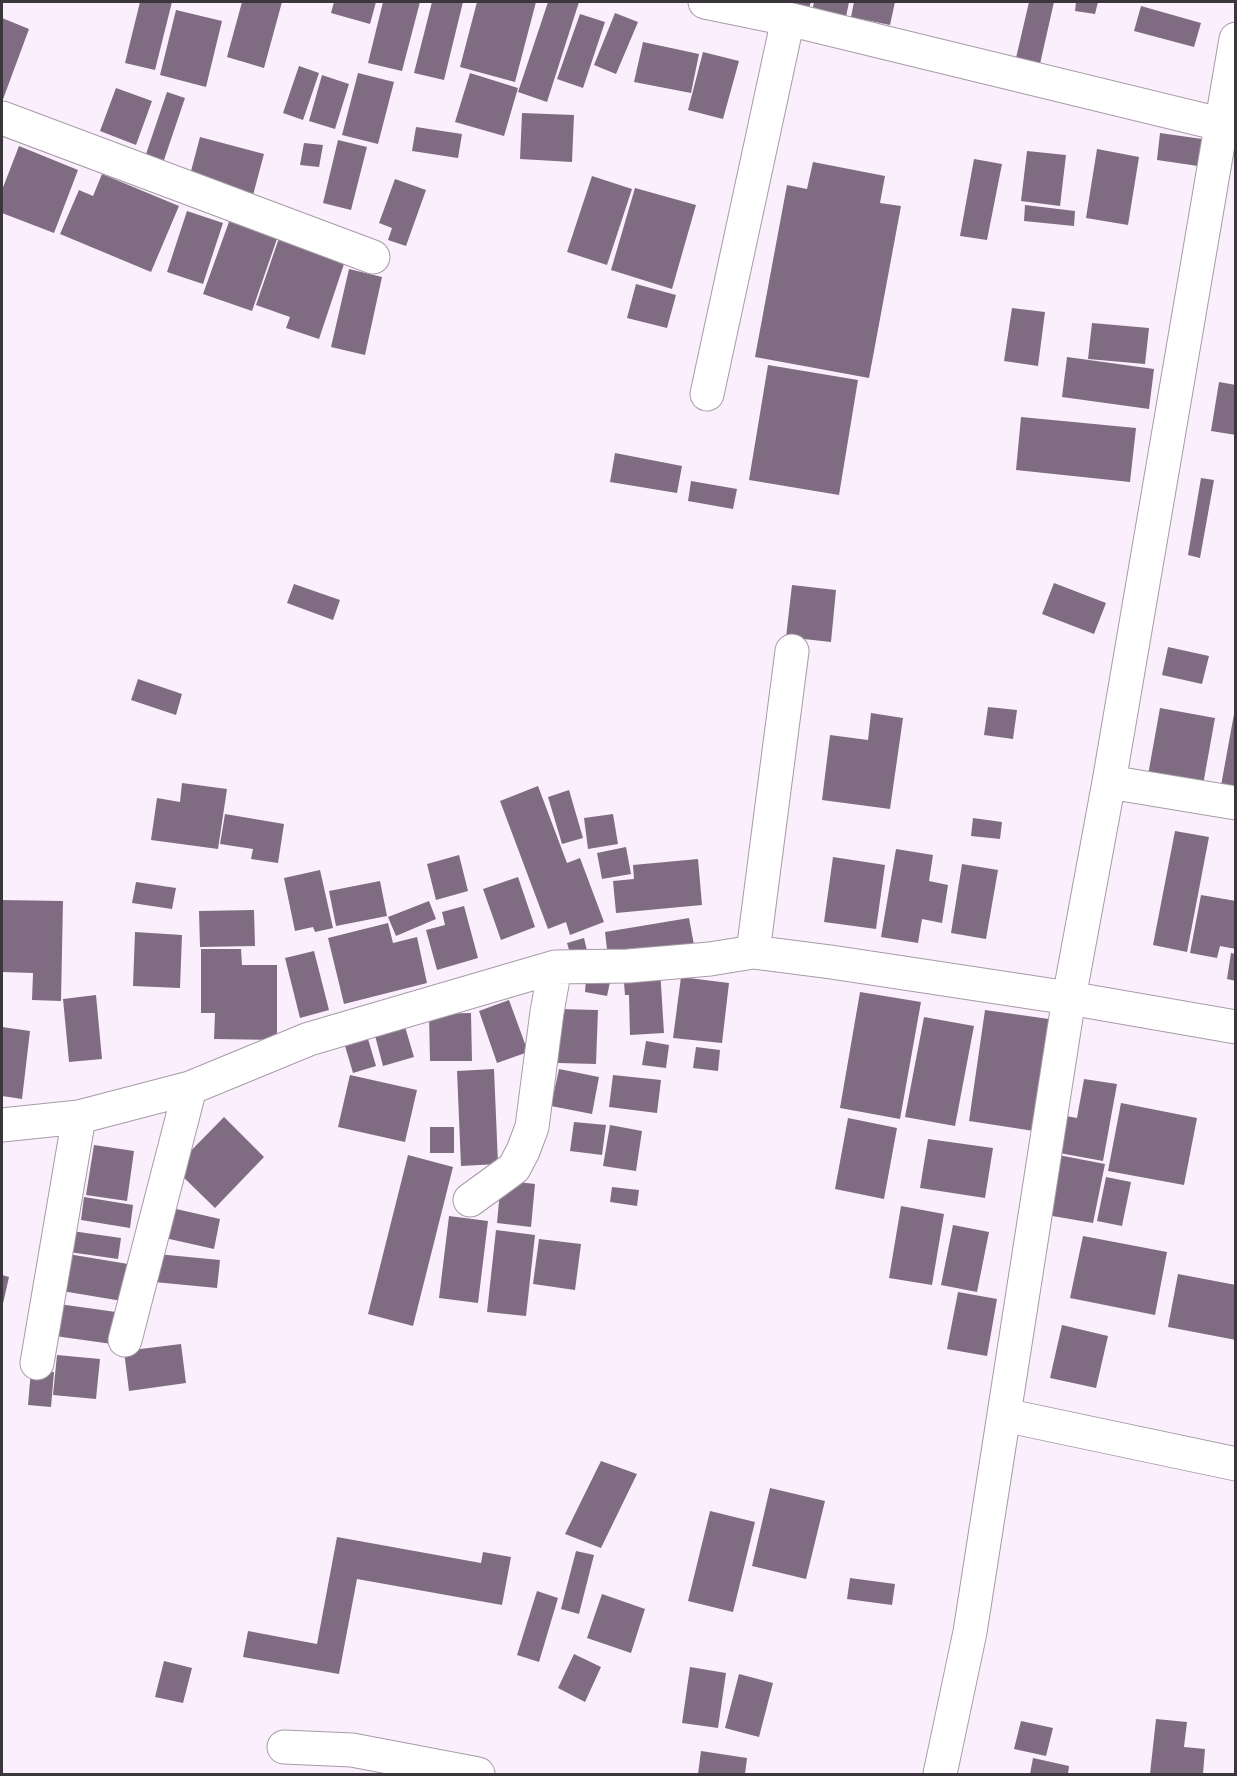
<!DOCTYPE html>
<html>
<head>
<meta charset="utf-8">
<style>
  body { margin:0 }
  #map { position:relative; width:1237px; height:1776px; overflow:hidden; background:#fceffd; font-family:"Source Serif 4",serif }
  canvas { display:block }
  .frame { position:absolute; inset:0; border:3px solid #3b363b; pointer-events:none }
</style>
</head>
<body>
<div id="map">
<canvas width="1237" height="1776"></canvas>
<div class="frame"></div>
</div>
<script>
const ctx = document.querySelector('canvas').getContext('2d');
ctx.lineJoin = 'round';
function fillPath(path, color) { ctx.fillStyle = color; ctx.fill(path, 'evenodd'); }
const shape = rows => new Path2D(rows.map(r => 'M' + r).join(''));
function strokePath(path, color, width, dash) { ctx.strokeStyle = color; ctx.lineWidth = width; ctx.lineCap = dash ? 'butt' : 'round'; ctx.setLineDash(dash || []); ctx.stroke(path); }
fillPath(shape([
  [140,2,172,2,155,70,125,63],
  [242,2,282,2,264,68,227,57],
  [334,2,376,2,370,24,331,13],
  [383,2,420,2,402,71,368,63],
  [432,2,463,2,444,80,414,73],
  [477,2,536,2,515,82,460,67],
  [548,2,579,2,547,102,518,92],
  [781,2,811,2,809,8],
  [814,2,849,2,846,17,812,12],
  [854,2,895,2,890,25,851,17],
  [1029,2,1054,2,1040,64,1016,58],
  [1076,2,1098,2,1095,14,1075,11],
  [1141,6,1201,23,1194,47,1134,31],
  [176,10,222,21,206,87,160,75],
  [615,13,638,22,616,74,594,65],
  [580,14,605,22,583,88,557,79],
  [2,18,29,29,2,102],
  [643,42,699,54,691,93,634,82],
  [703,52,739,61,723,119,688,110],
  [299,66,319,73,303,120,283,113],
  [358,73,394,82,378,144,342,135],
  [470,73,518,88,504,136,455,122],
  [322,75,349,84,335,129,309,121],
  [116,88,152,101,136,145,100,131],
  [167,92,185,98,162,166,144,160],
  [522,113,574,115,572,162,520,159],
  [416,127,462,134,458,158,412,151],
  [1160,133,1202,139,1198,166,1157,160],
  [200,137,264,154,252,199,190,175],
  [338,140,367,147,351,210,323,203],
  [304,143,323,145,319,167,300,165],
  [19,146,78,170,54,233,2,213,2,190],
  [1097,149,1139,157,1128,225,1086,218],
  [1027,151,1066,155,1060,206,1021,201],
  [974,159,1002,164,987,240,960,236],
  [813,162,885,176,880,203,901,206,869,378,755,357,787,185,807,189],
  [102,174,179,206,151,272,60,234,79,190,93,196],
  [592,176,632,189,607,265,567,252],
  [395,179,426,190,406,246,388,240,392,228,379,223],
  [635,188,696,205,672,289,611,270],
  [1025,205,1075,211,1074,226,1024,221],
  [187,211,223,223,203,284,167,272],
  [230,219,278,236,252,311,203,294],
  [279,238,345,261,319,339,286,328,290,317,256,305],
  [349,269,382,277,365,355,331,347],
  [636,284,676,295,667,328,627,318],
  [1012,308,1045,312,1038,366,1004,361],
  [1092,323,1149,328,1145,364,1088,359],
  [1067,357,1154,369,1149,409,1062,397],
  [768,365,858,380,839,495,749,480],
  [1219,382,1236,385,1236,435,1211,431],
  [1021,417,1136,428,1130,482,1016,470],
  [615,453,682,466,677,493,610,482],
  [1201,478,1214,480,1200,558,1188,555],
  [691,481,737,489,733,509,688,501],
  [1054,583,1106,603,1094,634,1042,614],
  [294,584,340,600,333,620,287,603],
  [792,585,836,590,831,642,786,637],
  [1168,647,1209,656,1202,684,1162,675],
  [138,679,182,694,176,715,131,700],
  [988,707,1017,710,1013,739,984,735],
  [1160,708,1215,718,1203,785,1148,775],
  [871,713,903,718,890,809,822,800,830,735,868,740],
  [1234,714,1236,714,1236,794,1220,791],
  [182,783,227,789,218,849,151,840,157,798,180,802],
  [538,786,567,863,580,858,604,922,570,935,566,922,548,929,500,801],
  [569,790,583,838,562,844,548,797],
  [225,814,284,824,278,863,251,859,253,849,220,844],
  [613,814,618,844,588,849,584,818],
  [973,818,1002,822,1000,839,971,836],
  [1175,831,1209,837,1187,952,1153,945],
  [626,847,631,874,602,879,597,853],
  [896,849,933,855,929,881,948,885,942,923,922,919,918,943,881,937],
  [459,855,468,891,436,900,427,864],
  [833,857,885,865,876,929,824,922],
  [698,859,702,905,616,913,613,881,634,879,633,865],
  [962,864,998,870,986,939,951,933],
  [320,870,333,928,315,932,313,927,295,931,284,878],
  [518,877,535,927,501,940,483,889],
  [380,881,387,916,336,926,329,891],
  [136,882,176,888,172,909,132,903],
  [1201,895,1236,901,1236,949,1220,946,1217,958,1190,953],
  [2,900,63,901,61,1001,32,1000,33,973,2,972],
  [429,901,436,919,396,936,388,917],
  [464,906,478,958,437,970,426,930,445,925,442,912],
  [254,910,255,946,200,947,199,911],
  [689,918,694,945,608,958,605,932],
  [388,923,393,943,417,937,427,983,344,1004,328,938],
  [135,932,182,935,180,988,133,986],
  [584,938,589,959,573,963,567,943],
  [201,949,241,949,242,965,277,965,277,1040,214,1039,215,1013,201,1013],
  [314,951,329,1010,300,1018,285,958],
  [1231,953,1236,954,1236,981,1227,979],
  [660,969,664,1033,630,1035,629,995,625,995,623,971],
  [681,977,729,983,722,1043,673,1038],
  [586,979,610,982,607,996,585,992],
  [860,992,921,1002,900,1119,840,1108],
  [96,995,102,1059,69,1062,63,999],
  [509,1000,528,1052,497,1063,479,1011],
  [560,1009,598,1010,596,1064,558,1063],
  [985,1010,1049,1019,1034,1131,969,1121],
  [471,1013,472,1061,430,1061,429,1014],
  [924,1017,974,1026,955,1126,905,1117],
  [403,1020,414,1057,383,1066,373,1028],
  [2,1027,30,1031,22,1099,2,1096],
  [366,1032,376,1066,353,1073,343,1039],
  [646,1041,669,1045,666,1068,642,1065],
  [696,1047,720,1050,718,1071,693,1068],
  [494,1069,498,1164,461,1166,457,1071],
  [559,1069,599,1077,592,1114,551,1106],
  [350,1075,417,1090,405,1142,338,1127],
  [613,1075,661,1080,657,1113,609,1107],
  [1084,1079,1117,1084,1103,1161,1054,1152,1060,1115,1077,1118],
  [1121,1103,1197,1118,1184,1185,1108,1171],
  [224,1117,264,1157,215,1208,174,1168],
  [848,1118,897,1128,884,1199,835,1189],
  [574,1122,606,1125,602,1155,570,1151],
  [610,1125,642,1131,636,1171,603,1166],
  [430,1127,454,1127,454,1153,430,1153],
  [928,1139,993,1148,985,1198,920,1188],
  [94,1145,134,1151,127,1201,86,1195],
  [1053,1154,1105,1164,1093,1223,1041,1214],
  [408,1155,453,1167,413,1326,368,1314],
  [1106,1177,1131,1182,1122,1226,1097,1221],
  [501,1180,535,1184,531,1227,497,1223],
  [612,1187,639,1190,637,1206,610,1202],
  [84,1197,133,1205,130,1228,81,1220],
  [901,1206,944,1214,932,1285,889,1278],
  [172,1208,220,1219,214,1249,165,1238],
  [449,1216,488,1221,478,1303,439,1298],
  [953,1225,989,1232,977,1292,941,1285],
  [496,1230,535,1235,526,1316,487,1312],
  [72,1231,121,1238,118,1259,69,1252],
  [1083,1236,1167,1252,1155,1315,1070,1298],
  [539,1239,581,1244,575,1290,533,1284],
  [68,1254,128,1264,122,1301,62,1291],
  [157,1254,220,1260,217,1288,154,1282],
  [1178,1274,1236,1285,1236,1340,1168,1327],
  [2,1275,9,1277,2,1308],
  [958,1292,997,1299,987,1356,947,1349],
  [59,1304,116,1312,112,1344,55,1336],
  [1062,1325,1108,1336,1096,1388,1050,1378],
  [181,1344,186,1383,129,1391,124,1351],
  [57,1355,100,1359,96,1399,53,1395],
  [31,1370,54,1372,51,1407,28,1405],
  [601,1461,637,1474,601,1548,565,1534],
  [770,1488,825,1501,806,1579,752,1566],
  [710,1511,755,1522,733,1612,688,1601],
  [337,1537,481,1563,483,1552,511,1557,502,1605,357,1579,339,1674,243,1657,248,1631,317,1644],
  [576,1551,594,1555,579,1614,561,1609],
  [850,1578,895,1584,892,1605,847,1599],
  [537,1591,558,1598,539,1662,517,1655],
  [602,1594,645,1609,631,1653,587,1638],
  [574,1654,601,1667,585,1702,558,1688],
  [164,1661,192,1668,183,1703,155,1697],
  [690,1667,726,1673,718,1728,682,1723],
  [739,1674,773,1683,759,1737,725,1728],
  [1156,1719,1187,1722,1184,1747,1205,1749,1203,1774,1150,1774],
  [1021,1721,1053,1728,1046,1756,1014,1749],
  [701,1751,747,1758,745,1774,698,1774],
  [1033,1758,1069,1766,1068,1774,1030,1774]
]), '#7f6c82');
const minor = shape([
  [705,2,788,19],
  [2,118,373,257],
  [707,394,788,19,1236,128],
  [1109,782,1236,803],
  [753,952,792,651],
  [2,1125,79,1117,190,1088,309,1039,555,967,628,966,710,959,753,952,831,962,1069,998,1236,1027],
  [470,1200,514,1168,523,1151,532,1127,547,1012,555,967],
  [125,1340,190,1088],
  [37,1363,79,1117],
  [1004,1415,1236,1464],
  [284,1747,352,1750,478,1774],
  [940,1774,970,1632,1069,998,1109,782,1236,39]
]);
strokePath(minor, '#a79ba8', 35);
strokePath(minor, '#fff', 33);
</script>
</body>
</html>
